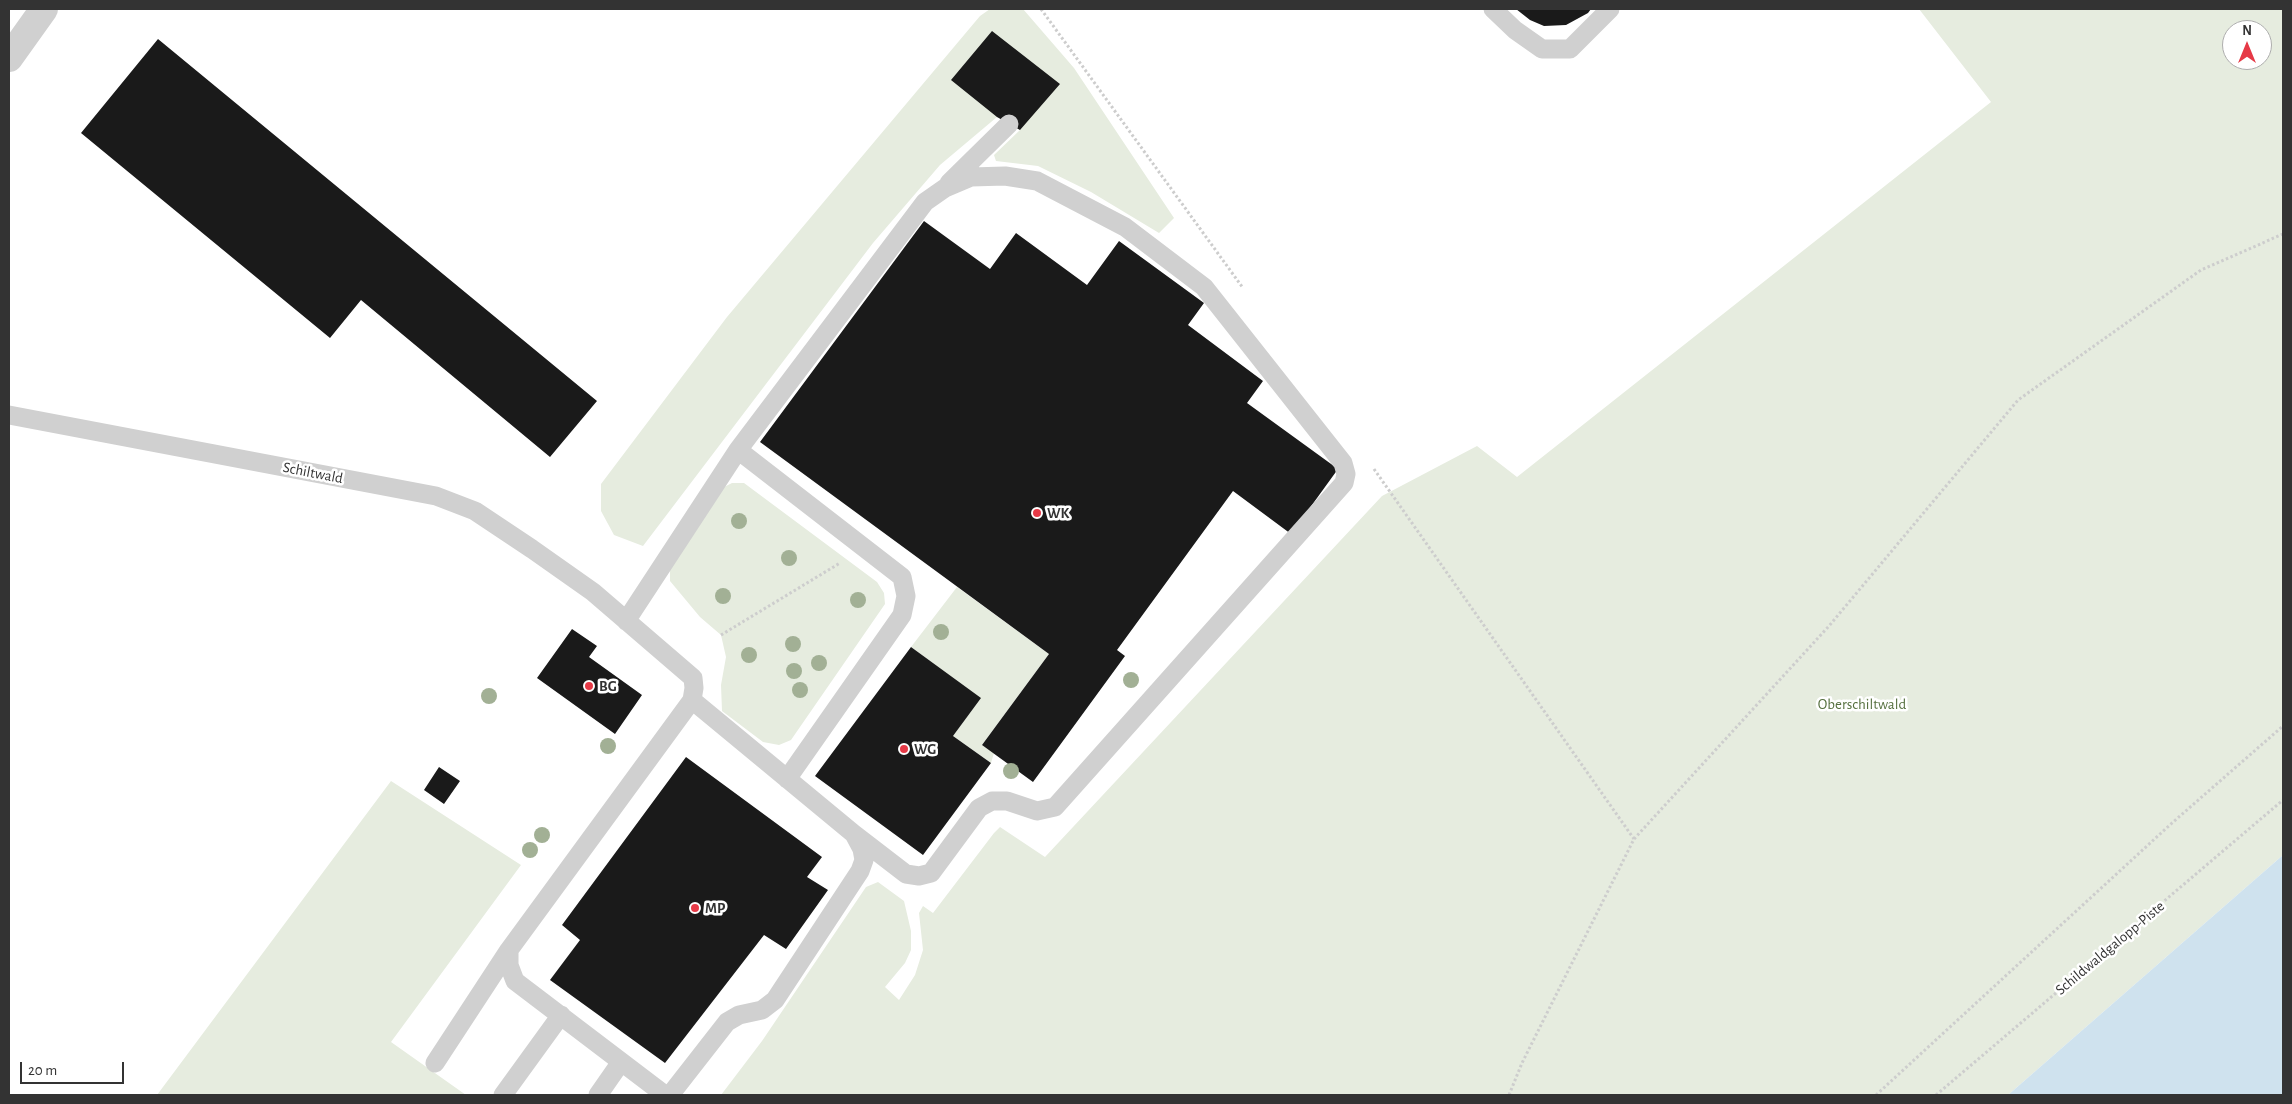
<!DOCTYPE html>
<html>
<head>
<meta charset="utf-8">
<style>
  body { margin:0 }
  #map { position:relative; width:2292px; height:1104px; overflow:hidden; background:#fff; font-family:"Alegreya Sans",sans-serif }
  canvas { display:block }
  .frame { position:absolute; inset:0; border:10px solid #333; pointer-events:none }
  .north { position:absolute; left:2222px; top:20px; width:50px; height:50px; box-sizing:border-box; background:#fff; border:1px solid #adadad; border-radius:50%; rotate:0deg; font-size:14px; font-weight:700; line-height:20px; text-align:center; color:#333 }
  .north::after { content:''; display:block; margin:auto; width:18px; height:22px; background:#e63946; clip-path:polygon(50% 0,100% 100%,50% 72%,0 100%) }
  .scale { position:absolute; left:20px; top:1062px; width:104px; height:22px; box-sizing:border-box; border:2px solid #333; border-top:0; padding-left:6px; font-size:15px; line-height:18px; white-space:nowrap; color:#333; -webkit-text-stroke:4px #fff; paint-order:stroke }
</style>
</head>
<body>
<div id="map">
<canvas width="2292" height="1104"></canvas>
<div class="frame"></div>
<div class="north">N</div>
<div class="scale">20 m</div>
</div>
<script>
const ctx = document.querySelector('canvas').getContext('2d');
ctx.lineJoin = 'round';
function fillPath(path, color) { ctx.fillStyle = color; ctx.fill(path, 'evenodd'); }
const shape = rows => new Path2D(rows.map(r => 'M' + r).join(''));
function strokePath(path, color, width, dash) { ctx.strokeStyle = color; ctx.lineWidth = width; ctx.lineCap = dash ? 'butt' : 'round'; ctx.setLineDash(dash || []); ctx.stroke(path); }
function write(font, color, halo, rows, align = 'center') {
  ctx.font = font + ' "Alegreya Sans",sans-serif'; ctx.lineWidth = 5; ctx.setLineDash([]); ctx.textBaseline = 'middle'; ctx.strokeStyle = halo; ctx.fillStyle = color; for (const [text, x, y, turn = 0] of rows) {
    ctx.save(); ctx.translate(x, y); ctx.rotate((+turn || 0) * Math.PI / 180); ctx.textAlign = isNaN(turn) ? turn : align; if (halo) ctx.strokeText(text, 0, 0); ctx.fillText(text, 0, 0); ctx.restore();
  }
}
fillPath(shape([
  [990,9,1023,9,1074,68,1174,218,1159,233,1091,192,1038,166,996,161,994,155,1020,130,997,117,940,165,873,243,643,546,614,535,601,511,601,484,727,317,980,16],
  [1919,9,2283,9,2283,855,2008,1095,721,1095,762,1041,866,887,878,882,904,901,911,931,911,950,905,963,885,987,899,1000,915,975,923,950,919,913,923,906,933,913,994,833,1000,827,1045,857,1382,496,1477,446,1517,477,1991,102],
  [2232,30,2262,30,2262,60,2232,60],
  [732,483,744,483,877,582,884,593,885,604,791,740,779,745,763,742,722,711,721,685,726,657,721,635,700,617,670,581,670,566,718,490],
  [957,587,1049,654,982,745,994,753,991,763,953,736,980,698,911,647],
  [391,781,521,865,391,1042,466,1095,157,1095]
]), '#e6ecdf');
fillPath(shape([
  [2283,855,2283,1095,2008,1095]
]), '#cfe2ee');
fillPath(shape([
  [1516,9,1591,9,1588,13,1566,25,1544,26,1530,20],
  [992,31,1060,84,1020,130,997,117,951,80],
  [158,39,597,401,550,457,361,300,330,338,81,133],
  [924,221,990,269,1016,233,1087,285,1119,241,1204,303,1188,325,1263,381,1247,403,1338,469,1291,534,1233,491,1117,650,1125,656,1033,782,982,745,1049,654,760,442],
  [572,629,597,646,589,657,642,695,615,734,537,678],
  [911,647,981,698,953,736,991,763,923,855,815,776],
  [686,757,822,857,807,877,828,890,786,949,764,935,665,1063,550,980,580,940,562,925],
  [439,767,460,781,444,804,424,790]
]), '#1a1a1a');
strokePath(shape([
  [1041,9,1243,288],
  [1374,469,1634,839],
  [721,635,840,563],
  [1509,1095,1522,1063,1634,839,1829,626,2018,400,2201,270,2283,234],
  [1876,1095,2172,823,2283,726],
  [1936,1095,2283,800]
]), '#cdcdcd', 3, [2.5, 2.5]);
strokePath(shape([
  [1493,9,1515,30,1542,49,1570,49,1610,9],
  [949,183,1009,124],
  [9,415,436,496,475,511,532,549,593,592,693,678,694,688,692,700,509,950,509,965,515,981,665,1095],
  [738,450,925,202,945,188,971,177,1005,176,1037,181,1125,227,1204,287,1343,463,1346,474,1344,483,1055,807,1037,811,1007,801,992,801,979,808,931,873,919,876,906,874,854,834],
  [626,621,738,450,902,577,906,596,902,615,787,779],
  [435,1063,509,950],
  [503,1095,561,1015],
  [598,1095,621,1062],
  [670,1095,727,1022,739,1015,762,1010,775,1000,860,871,864,860,862,849,854,834,692,700]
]), '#d0d0d0', 19);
strokePath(shape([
  [9,58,44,9]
]), '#d0d0d0', 28);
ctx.fillStyle = '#a2b095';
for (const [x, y] of [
  [739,521],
  [789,558],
  [723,596],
  [858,600],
  [941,632],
  [793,644],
  [749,655],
  [819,663],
  [794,671],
  [1131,680],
  [800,690],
  [489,696],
  [608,746],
  [1011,771],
  [542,835],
  [530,850]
]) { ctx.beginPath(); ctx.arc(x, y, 8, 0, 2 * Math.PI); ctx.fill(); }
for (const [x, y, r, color] of [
  [1037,513,5,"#e63946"],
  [589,686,5,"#e63946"],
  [904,749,5,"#e63946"],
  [695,908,5,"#e63946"]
]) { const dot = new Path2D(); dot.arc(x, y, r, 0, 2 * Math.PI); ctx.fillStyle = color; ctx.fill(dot); strokePath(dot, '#fff', 2); }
write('15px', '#333', '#fff', [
  ["Schiltwald",313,473,11],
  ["Schildwaldgalopp-Piste",2110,948,-40]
]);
write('bold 15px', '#333', '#fff', [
  ["WK",1047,513],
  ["BG",599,686],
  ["WG",914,749],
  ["MP",705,908]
], 'left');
write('15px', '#56703f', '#fff', [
  ["Oberschiltwald",1862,704]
]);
</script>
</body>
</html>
